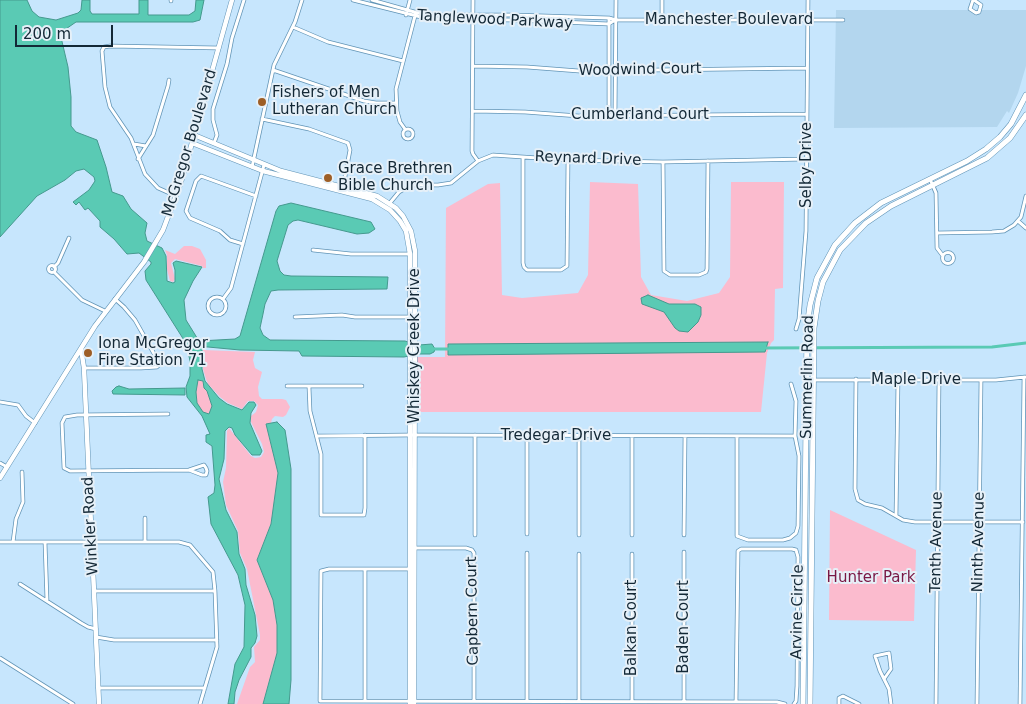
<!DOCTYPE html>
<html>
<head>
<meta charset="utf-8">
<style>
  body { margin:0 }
  #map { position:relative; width:1026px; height:704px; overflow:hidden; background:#c7e6fd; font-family:"DejaVu Sans",sans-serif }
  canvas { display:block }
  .scale { position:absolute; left:15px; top:25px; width:98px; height:22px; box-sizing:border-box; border:2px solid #132836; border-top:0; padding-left:6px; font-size:15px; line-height:18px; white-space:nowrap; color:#132836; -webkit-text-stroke:4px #e6f0f8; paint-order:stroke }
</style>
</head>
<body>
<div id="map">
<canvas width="1026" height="704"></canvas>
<div class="scale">200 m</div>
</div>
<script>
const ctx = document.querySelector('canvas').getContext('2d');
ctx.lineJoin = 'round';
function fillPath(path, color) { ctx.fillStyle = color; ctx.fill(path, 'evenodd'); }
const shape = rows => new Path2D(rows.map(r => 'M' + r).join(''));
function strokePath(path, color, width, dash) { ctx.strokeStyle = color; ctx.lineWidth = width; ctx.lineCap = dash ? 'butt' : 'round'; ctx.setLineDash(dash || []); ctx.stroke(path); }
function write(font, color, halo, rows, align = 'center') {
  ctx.font = font + ' "DejaVu Sans",sans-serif'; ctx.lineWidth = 4; ctx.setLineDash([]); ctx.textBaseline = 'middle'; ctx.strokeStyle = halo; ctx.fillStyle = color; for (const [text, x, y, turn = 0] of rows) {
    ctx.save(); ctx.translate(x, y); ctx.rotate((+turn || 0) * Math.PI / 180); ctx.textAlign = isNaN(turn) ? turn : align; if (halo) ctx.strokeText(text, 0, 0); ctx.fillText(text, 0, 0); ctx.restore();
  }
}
fillPath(shape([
  [836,10,1026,10,1026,66,1018,93,1009,113,1007,111,997,127,834,128]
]), '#b3d6ee');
fillPath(shape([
  [590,182,638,184,641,277,651,295,687,301,719,293,730,277,731,182,784,182,783,288,775,289,774,340,771,343,767,353,761,412,417,412,417,357,445,357,446,208,488,184,500,183,502,295,522,298,578,293,588,275],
  [184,246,192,246,200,249,206,260,206,268,203,268,202,266,175,259,171,263,175,279,173,282,170,281,167,269,167,255,165,250,175,254],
  [203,350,255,352,253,360,255,368,262,372,258,387,259,396,262,399,282,399,286,400,290,407,286,415,283,417,275,416,272,419,271,423,266,424,278,473,271,524,257,560,273,600,277,625,277,653,263,704,237,704,250,667,255,662,254,647,260,640,260,635,247,569,240,553,238,531,226,505,223,482,226,468,227,431,229,428,251,456,255,458,261,457,264,452,262,444,251,422,251,416,256,412,258,405,254,401,248,401,242,409,228,403,220,397,208,384,206,379,203,369],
  [198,380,203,381,204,388,207,391,212,406,209,414,203,413,197,403,196,392],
  [830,510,916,550,914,621,829,620]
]), '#fbbbce');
const water = shape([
  [0,0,27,0,32,11,39,17,56,20,78,13,81,10,82,0,90,0,90,11,92,14,139,14,139,0,148,0,148,15,189,15,195,11,196,0,204,0,200,20,193,22,76,22,60,33,68,67,71,97,71,126,76,132,97,140,106,167,112,192,123,196,131,209,147,223,145,233,147,241,162,248,166,256,167,281,173,283,175,282,175,270,173,263,176,261,202,267,193,281,184,300,186,320,199,341,235,339,240,336,276,211,279,206,291,203,371,222,375,229,369,233,357,234,298,220,293,221,288,225,277,261,280,271,284,275,291,276,388,277,387,289,278,290,271,291,265,304,263,314,260,328,263,335,270,340,405,341,419,345,432,344,435,349,434,352,430,354,418,354,404,357,302,356,299,351,240,350,208,347,202,347,202,369,205,381,219,398,227,404,242,410,249,402,254,402,256,405,251,413,250,423,262,451,260,455,252,455,235,435,232,428,229,427,225,431,224,459,219,479,226,510,237,532,239,554,245,569,246,585,255,615,257,636,255,643,251,648,251,657,239,680,235,692,234,704,228,704,235,664,244,647,245,605,238,575,211,524,208,497,214,493,215,485,212,446,206,442,206,435,210,434,202,416,187,397,186,387,190,376,190,361,187,347,182,337,146,280,145,271,151,264,151,262,139,253,127,254,114,239,100,227,100,221,88,208,85,210,79,202,76,205,73,202,89,190,95,181,94,177,84,169,76,171,65,180,37,196,0,237,0,0],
  [198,380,203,381,204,388,207,391,212,406,209,414,203,412,197,403,196,392,198,380],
  [648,295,669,304,695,304,701,307,701,315,698,322,688,332,679,331,675,328,664,312,642,304,641,298,648,295],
  [768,342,765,352,448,355,448,344,768,342],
  [119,386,129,389,185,388,185,395,113,394,112,391,116,387,119,386],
  [277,422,285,430,291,469,291,680,289,704,263,704,277,653,277,625,273,600,257,560,271,524,278,473,266,424,277,422]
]);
fillPath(water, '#5acab4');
strokePath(water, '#45998e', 1);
strokePath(shape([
  [762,348,992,347,1026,343],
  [432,349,451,349]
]), '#5acab4', 3);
const street = shape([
  [353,0,429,19,511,20,609,24,615,20],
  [372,0,418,13,441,15,513,15,609,18,616,20,843,20],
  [473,0,472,151,473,154,478,161],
  [662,0,662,20],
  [973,0,970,9,976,13,979,12,981,5,974,0],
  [171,1,171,0],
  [406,15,410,0],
  [293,27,328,42,403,61],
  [473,66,527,67,579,71,807,68],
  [273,70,364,101,376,103,396,103],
  [473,111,525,112,579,116,807,114],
  [609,116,609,18],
  [615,116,616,0],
  [262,119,309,129,348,143,350,150,343,187],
  '403 134a5 5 0 1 1 10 0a5 5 0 1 1-10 0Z',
  [405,129,400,122,397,111,396,89,416,12],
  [214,143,217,135,213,120,213,109,227,64,232,38,244,0],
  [134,144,146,146],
  [523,157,523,263,524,267,527,270,561,270,567,266,568,160],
  [138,159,153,135,168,86,169,80],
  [663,162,664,271,670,275,699,275,706,272,707,269,708,161],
  [252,167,274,65,295,22,302,0],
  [930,179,936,193,937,248,943,256],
  [176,196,158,188,145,174,131,138,110,107,105,87,102,51,104,47,110,46,219,48],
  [389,204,399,192,406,188,414,185,438,185,451,183,478,161,493,155,568,160,663,162,807,159],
  [1018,221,1026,228],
  [937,233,992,232,1004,231,1014,225,1021,217,1026,196],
  [243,244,230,240,220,231,190,218,186,211,196,181,201,176,256,196],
  [313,250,351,254,410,254],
  '942.5 258a5.5 5.5 0 1 1 11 0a5.5 5.5 0 1 1-11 0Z',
  '48.5 269a3.5 3.5 0 1 1 7 0a3.5 3.5 0 1 1-7 0Z',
  [54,267,58,263,69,238],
  [54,272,82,300,105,311],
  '208 306a9 9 0 1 1 18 0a9 9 0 1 1-18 0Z',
  [223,299,231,288,264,165],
  [295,317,342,315,355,317,411,317],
  [796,329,799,319,806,231,808,0],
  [84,368,141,368,157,367,159,365,157,359,135,320,124,307,115,299],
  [856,379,855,489,858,500,865,504,882,508,903,520,915,522,1023,522],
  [812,380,996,380,1025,377],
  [287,386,362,386],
  [309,387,310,411,321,454,321,515,364,515,365,508,365,435],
  [0,402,18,405,26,416,35,423],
  [168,414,77,415,65,417,62,423,64,468,70,471,189,470,204,465,206,468,207,471,206,475,202,475,189,470],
  [317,436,410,435,795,436],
  [579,436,579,535],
  [737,436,737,536,748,540,783,540,790,538,796,533,798,526,799,456,795,436,796,401,791,384],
  [0,463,7,467],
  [896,516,898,380],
  [145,518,145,542],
  [527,534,527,435],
  [475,535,475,435],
  [632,535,632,436],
  [684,535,685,436],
  [0,542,179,542,190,545,213,572,215,591,217,647,200,704],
  [13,542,16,519,23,502,22,472],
  [45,542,47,601],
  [415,548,466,548,472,550,474,553,474,700],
  [412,569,329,569,321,571,320,701,777,702,785,704],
  [20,584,81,623,88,627,96,629],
  [94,591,215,591],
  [96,637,114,640,217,640],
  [0,658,73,704],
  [884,679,891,669,889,653,875,656,880,671,889,689,891,704],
  [98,688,205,688],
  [365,700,365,569],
  [527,701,527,553],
  [579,701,579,554],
  [632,701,632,554],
  [684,702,684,552],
  [736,702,738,551,741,549,792,549,796,550,798,557,797,686,796,701,794,704],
  [839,704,839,698,843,696,859,704],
  [936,704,939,380],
  [977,704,981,380],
  [1020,704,1024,378]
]);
const secondary = shape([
  [194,135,281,171,377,196,396,208,403,216,411,231,415,251,414,704],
  [192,143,263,171,372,199,390,210,400,221,406,231,410,254,410,704],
  [81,349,84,368,99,704],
  [0,478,95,326,144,262,163,230,181,182,232,0]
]);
const primary = shape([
  [803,704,807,327,810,305,817,278,835,245,855,223,881,203,967,161,986,149,1000,137,1011,124,1026,95],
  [810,704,814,328,818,301,823,282,840,250,866,223,891,206,987,158,1010,138,1026,115]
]);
strokePath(street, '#6194b6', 4.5);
strokePath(secondary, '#6194b6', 5.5);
strokePath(primary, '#6194b6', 6);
strokePath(street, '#fff', 3);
strokePath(secondary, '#fff', 4.5);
strokePath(primary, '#fff', 5);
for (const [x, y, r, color] of [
  [262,102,5,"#9d5e26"],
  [328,178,5,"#9d5e26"],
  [88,353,5,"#9d5e26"]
]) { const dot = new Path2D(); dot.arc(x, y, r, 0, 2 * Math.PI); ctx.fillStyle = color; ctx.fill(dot); strokePath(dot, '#e6f0f8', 2); }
write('15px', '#132836', '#e6f0f8', [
  ["Tanglewood Parkway",495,20,3],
  ["Manchester Boulevard",729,20],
  ["Woodwind Court",640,70,-1],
  ["Cumberland Court",640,115],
  ["McGregor Boulevard",190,143,-73],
  ["Reynard Drive",588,159,2],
  ["Selby Drive",807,165,-90],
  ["Whiskey Creek Drive",415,346,-90],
  ["Summerlin Road",808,377,-89],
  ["Maple Drive",916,380],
  ["Tredegar Drive",556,436],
  ["Winkler Road",91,526,-93],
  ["Tenth Avenue",937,542,-89],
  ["Ninth Avenue",979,542,-89],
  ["Capbern Court",473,611,-91],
  ["Arvine Circle",798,612,-89],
  ["Baden Court",684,627,-90],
  ["Balkan Court",632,628,-90]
]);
write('15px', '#132836', '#e6f0f8', [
  ["Fishers of Men",272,93],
  ["Lutheran Church",272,110],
  ["Grace Brethren",338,169],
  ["Bible Church",338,186],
  ["Iona McGregor",98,344],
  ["Fire Station 71",98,361]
], 'left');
write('15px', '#791744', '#e6f0f8', [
  ["Hunter Park",871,578]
]);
</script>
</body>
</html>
